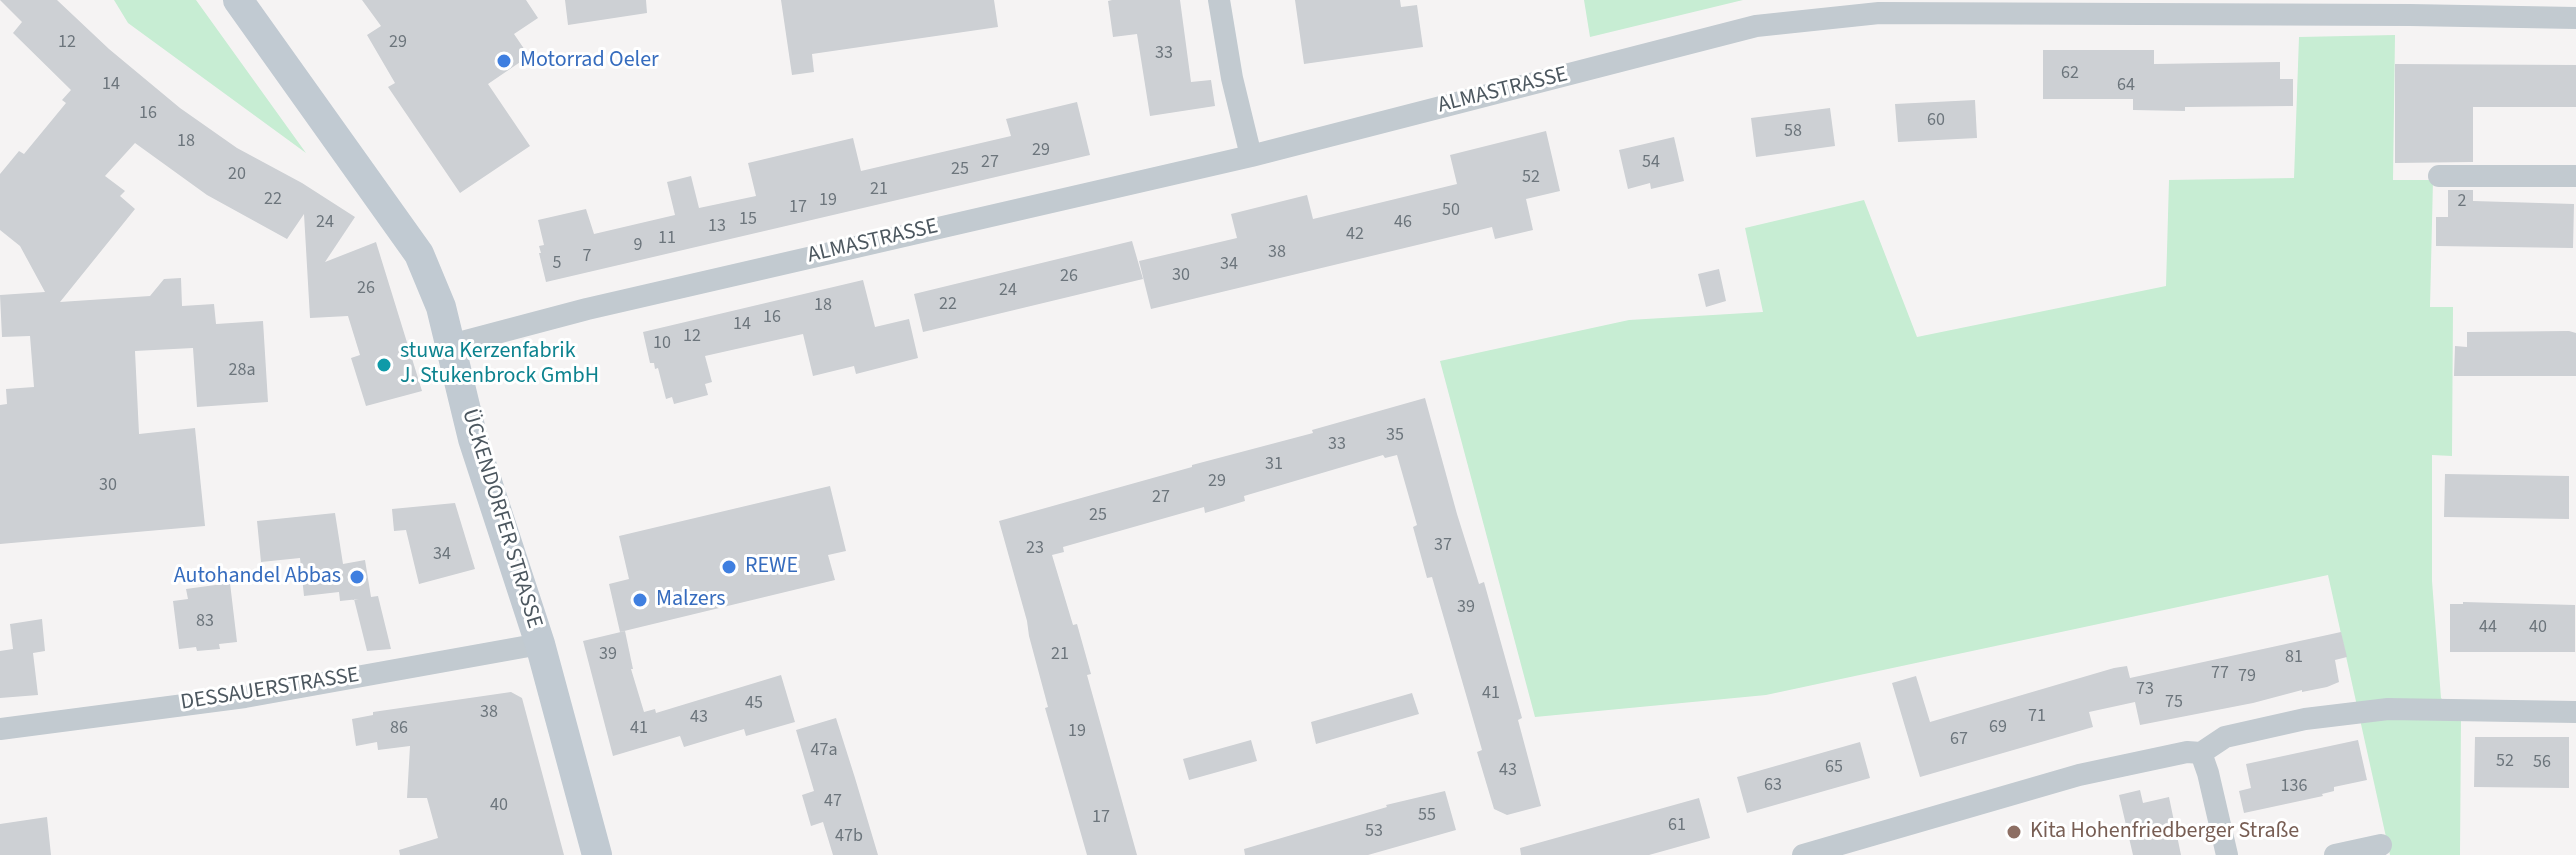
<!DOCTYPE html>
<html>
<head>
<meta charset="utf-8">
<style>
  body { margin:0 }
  canvas { display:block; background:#f5f3f3 }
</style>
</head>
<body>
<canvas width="2576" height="855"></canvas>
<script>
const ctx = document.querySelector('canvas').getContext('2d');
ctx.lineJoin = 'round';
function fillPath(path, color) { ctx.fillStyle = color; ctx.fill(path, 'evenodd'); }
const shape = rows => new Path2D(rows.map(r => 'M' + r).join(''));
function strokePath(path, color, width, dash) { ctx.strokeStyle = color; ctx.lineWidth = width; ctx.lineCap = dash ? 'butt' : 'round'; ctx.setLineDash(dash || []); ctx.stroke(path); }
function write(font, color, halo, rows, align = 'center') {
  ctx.font = font + ' "Source Sans 3",sans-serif'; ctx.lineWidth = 6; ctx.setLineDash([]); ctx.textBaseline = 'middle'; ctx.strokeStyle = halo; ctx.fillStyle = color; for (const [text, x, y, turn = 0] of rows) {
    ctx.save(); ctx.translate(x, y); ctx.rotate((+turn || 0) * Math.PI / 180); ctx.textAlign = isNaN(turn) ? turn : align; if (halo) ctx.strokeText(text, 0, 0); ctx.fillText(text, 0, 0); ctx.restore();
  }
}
fillPath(shape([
  [114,0,196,0,306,153,128,23],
  [1584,0,1743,0,1590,37],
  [2395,35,2393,180,2433,180,2430,307,2453,307,2452,456,2432,455,2432,581,2441,698,2461,719,2460,855,2390,855,2328,575,1766,695,1535,717,1440,361,1629,320,1763,312,1745,228,1864,200,1917,337,2166,286,2169,180,2294,178,2299,37]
]), '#c7edd3');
fillPath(shape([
  [0,0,57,0,109,49,180,108,237,148,302,183,355,217,325,262,376,242,422,391,366,406,351,358,360,355,348,316,310,318,304,214,287,239,207,195,135,143,105,176,125,191,120,196,135,209,60,302,150,296,164,279,181,278,182,306,214,304,216,324,263,321,268,402,197,407,193,348,135,351,139,434,195,428,205,526,0,544,0,405,7,404,6,389,34,387,30,336,2,337,0,295,45,292,20,246,0,230,0,174,19,151,24,154,66,103,62,100,71,90,13,33,22,22],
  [362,0,526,0,538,18,514,34,529,56,488,84,530,146,460,193,388,87,395,83,367,35,381,26],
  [565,0,646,0,647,13,568,25],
  [781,0,994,0,998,27,812,54,814,72,792,75],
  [1112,0,1180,0,1191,82,1211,80,1215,106,1150,116,1137,34,1113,37,1108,1],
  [1295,0,1400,0,1401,7,1417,5,1423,47,1304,64],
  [2043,50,2154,50,2154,64,2280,62,2280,79,2293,79,2293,106,2185,107,2185,111,2133,110,2133,99,2043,99],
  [2395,64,2576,65,2576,107,2473,107,2473,162,2395,163],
  [1975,100,1977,138,1898,142,1895,104],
  [1077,102,1090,155,546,282,539,253,541,253,539,246,544,245,538,220,586,209,594,234,675,215,667,182,691,176,699,208,756,196,748,163,853,138,861,171,1011,136,1006,119],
  [1830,108,1835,146,1756,157,1751,118],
  [1546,131,1560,191,1526,199,1533,230,1495,239,1492,227,1151,309,1139,261,1237,238,1231,214,1307,195,1313,219,1457,184,1450,155],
  [1674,137,1684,181,1651,189,1650,183,1628,189,1619,150],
  [2448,190,2473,190,2473,201,2574,204,2573,248,2436,246,2436,217,2448,217],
  [1132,241,1143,279,923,332,914,294],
  [1719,269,1726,301,1706,307,1698,274],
  [863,280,875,327,909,319,918,358,856,374,854,366,813,376,803,334,705,356,712,382,705,384,708,395,674,404,672,397,666,399,658,368,655,369,654,363,650,363,643,332],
  [2569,331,2576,333,2576,376,2454,376,2455,346,2467,347,2467,332],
  [1425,398,1457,514,1479,584,1484,582,1522,718,1518,720,1541,806,1507,815,1494,809,1477,752,1482,750,1432,577,1427,578,1413,527,1417,525,1397,455,1385,458,1383,455,1244,496,1245,501,1205,513,1204,507,1063,547,1064,552,1052,555,1073,625,1077,624,1091,674,1087,675,1137,855,1087,855,1045,708,1048,707,1029,636,1027,621,999,521,1192,467,1192,465,1313,433,1312,430],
  [2445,474,2569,476,2569,519,2444,517],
  [830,486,846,551,828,555,835,580,620,632,609,584,629,579,619,536],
  [455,503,475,569,419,584,406,530,394,531,392,509],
  [335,513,343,564,365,560,371,597,378,596,391,649,367,651,354,599,359,599,340,601,339,592,304,596,300,558,261,562,257,521],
  [230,583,237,642,219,644,220,649,197,651,196,647,179,649,173,601,188,599,186,589],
  [2463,602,2575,605,2575,652,2450,652,2450,604,2463,604],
  [42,619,45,651,33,653,38,695,0,698,0,651,13,649,10,624],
  [625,631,633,669,631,669,644,712,655,709,656,713,781,675,795,722,746,736,744,729,684,747,680,736,613,756,583,641],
  [2341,632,2347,657,2335,660,2339,682,2327,687,2302,692,2302,690,2253,703,2140,725,2135,702,2089,712,2093,727,1920,777,1892,683,1916,676,1930,722,2114,668,2127,666,2130,678],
  [511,692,522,698,564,855,400,855,399,850,438,838,427,798,407,798,410,746,378,750,377,742,356,746,352,719,373,715,373,712],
  [1412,693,1419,714,1316,744,1311,722],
  [836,718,855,778,878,855,833,855,823,822,811,826,802,795,814,791,796,730],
  [2475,737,2569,737,2569,788,2474,787],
  [1251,740,1257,761,1189,780,1183,759],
  [2358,740,2367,780,2334,787,2334,791,2322,794,2323,796,2244,813,2239,791,2251,788,2246,764],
  [1860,742,1870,778,1747,813,1737,777],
  [2140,790,2143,803,2169,797,2181,855,2133,855,2119,795],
  [1445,791,1456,830,1368,855,1245,855,1244,849,1387,807,1386,805],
  [1699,798,1710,838,1649,855,1521,855,1520,848],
  [47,817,51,855,0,855,0,824]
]), '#cdd0d4');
strokePath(shape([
  [1219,0,1232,78,1251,156],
  [2439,176,2576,176],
  [451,345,587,309,1251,156,1756,26,1879,13,2410,15,2576,18],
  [0,729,245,697,540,644],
  [2201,753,2208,773,2227,855],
  [1803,855,2079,775,2187,752,2201,753,2225,737,2305,719,2388,709,2576,712],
  [2335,855,2381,845]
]), '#c2cad0', 22);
strokePath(shape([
  [238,0,419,254,441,307,473,439,540,644,597,855]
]), '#c1cad2', 30);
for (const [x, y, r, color] of [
  [504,61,8,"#3f7fe0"],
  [384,365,8,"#0f9aa8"],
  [729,567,8,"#3f7fe0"],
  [357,577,8,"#3f7fe0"],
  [640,600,8,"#3f7fe0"],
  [2014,832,8,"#8d6e63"]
]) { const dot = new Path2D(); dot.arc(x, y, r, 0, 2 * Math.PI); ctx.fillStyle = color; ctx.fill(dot); strokePath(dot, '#fff', 3); }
write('18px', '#6c757c', null, [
  ["12",67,43],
  ["29",398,43],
  ["33",1164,54],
  ["62",2070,74],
  ["14",111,85],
  ["64",2126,86],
  ["16",148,114],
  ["60",1936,121],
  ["58",1793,132],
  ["18",186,142],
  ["29",1041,151],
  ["27",990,163],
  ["54",1651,163],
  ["25",960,170],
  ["20",237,175],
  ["52",1531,178],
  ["21",879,190],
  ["22",273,200],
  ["19",828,201],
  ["2",2462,202],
  ["17",798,208],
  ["50",1451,211],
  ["15",748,220],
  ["24",325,223],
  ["46",1403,223],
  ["13",717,227],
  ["42",1355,235],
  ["11",667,239],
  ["9",638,246],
  ["38",1277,253],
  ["7",587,257],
  ["5",557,264],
  ["34",1229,265],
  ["30",1181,276],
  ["26",1069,277],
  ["26",366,289],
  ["24",1008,291],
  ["22",948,305],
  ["18",823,306],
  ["16",772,318],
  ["14",742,325],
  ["12",692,337],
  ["10",662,344],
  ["28a",242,371],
  ["35",1395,436],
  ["33",1337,445],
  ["31",1274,465],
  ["29",1217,482],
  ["30",108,486],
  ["27",1161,498],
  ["25",1098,516],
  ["37",1443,546],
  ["23",1035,549],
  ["34",442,555],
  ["39",1466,608],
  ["83",205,622],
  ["44",2488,628],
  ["40",2538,628],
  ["39",608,655],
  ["21",1060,655],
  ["81",2294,658],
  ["77",2220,674],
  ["79",2247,677],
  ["73",2145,690],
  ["41",1491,694],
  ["75",2174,703],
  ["45",754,704],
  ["38",489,713],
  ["71",2037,717],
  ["43",699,718],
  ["69",1998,728],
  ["86",399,729],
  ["41",639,729],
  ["19",1077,732],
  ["67",1959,740],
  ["47a",824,751],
  ["52",2505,762],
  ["56",2542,763],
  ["65",1834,768],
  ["43",1508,771],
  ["63",1773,786],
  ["136",2294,787],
  ["47",833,802],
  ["40",499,806],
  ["55",1427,816],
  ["17",1101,818],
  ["61",1677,826],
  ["53",1374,832],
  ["47b",849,837]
]);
write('22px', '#366cbe', '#fff', [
  ["Motorrad Oeler",520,61],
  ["REWE",745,567],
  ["Autohandel Abbas",341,577,"right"],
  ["Malzers",656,600]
], 'left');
write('22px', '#4c575f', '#fff', [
  ["ALMASTRASSE",1503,91,-14],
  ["ALMASTRASSE",873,242,-13],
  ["ÜCKENDORFER STRASSE",501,519,73],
  ["DESSAUERSTRASSE",270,690,-9]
]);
write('22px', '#0d838f', '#fff', [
  ["stuwa Kerzenfabrik",400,352],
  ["J. Stukenbrock GmbH",400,377]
], 'left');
write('22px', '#785e54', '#fff', [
  ["Kita Hohenfriedberger Straße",2030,832]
], 'left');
</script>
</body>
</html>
